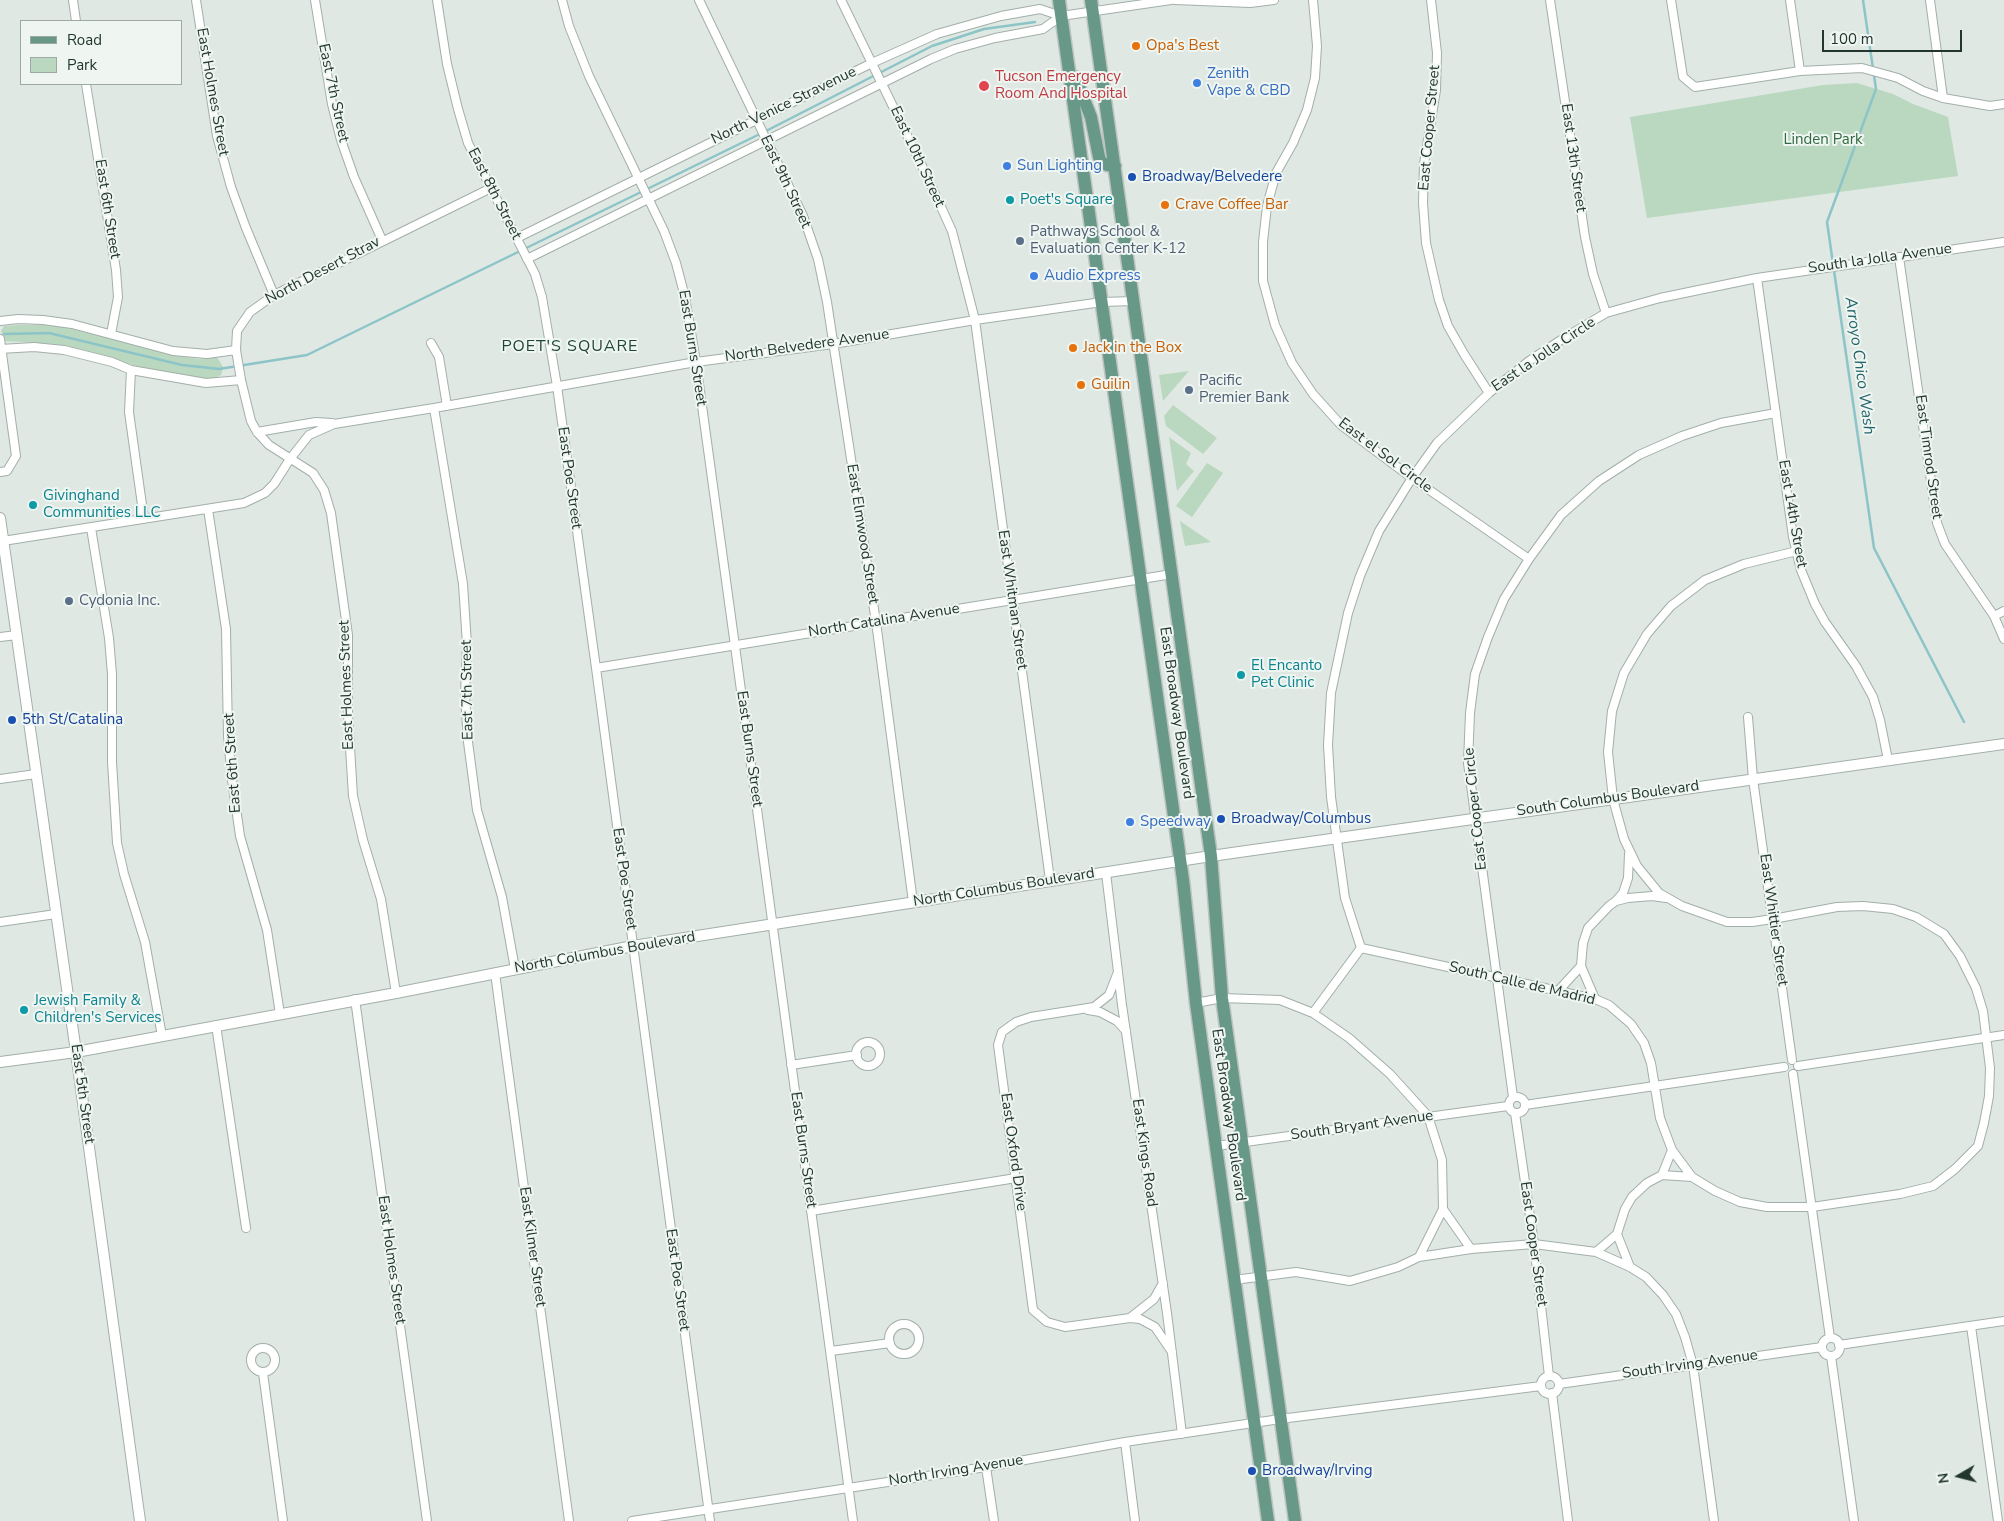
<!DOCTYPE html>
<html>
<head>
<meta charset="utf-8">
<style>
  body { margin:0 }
  #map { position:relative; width:2004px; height:1521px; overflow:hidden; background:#dfe8e3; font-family:"Nunito Sans",sans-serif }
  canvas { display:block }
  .legend { position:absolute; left:20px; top:20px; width:162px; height:65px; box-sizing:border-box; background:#eff6f2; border:1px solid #9da9a4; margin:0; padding:6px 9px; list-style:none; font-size:15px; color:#22362f }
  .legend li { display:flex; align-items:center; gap:10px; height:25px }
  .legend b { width:25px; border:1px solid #9da9a4 }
  .north { position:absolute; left:1934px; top:1451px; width:50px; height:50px; -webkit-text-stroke:4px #eff6f2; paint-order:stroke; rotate:262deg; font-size:14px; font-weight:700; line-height:20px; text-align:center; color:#22362f }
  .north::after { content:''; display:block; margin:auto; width:18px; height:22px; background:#22362f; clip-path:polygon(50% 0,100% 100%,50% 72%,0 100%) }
  .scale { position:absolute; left:1822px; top:30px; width:140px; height:22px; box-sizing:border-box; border:2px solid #22362f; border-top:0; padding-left:6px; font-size:15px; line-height:18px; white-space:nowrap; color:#22362f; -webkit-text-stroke:4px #eff6f2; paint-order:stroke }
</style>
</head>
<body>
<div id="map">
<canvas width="2004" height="1521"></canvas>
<ul class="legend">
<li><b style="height:6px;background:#689988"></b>Road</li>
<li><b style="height:14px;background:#bad8bf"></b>Park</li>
</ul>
<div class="north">N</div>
<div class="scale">100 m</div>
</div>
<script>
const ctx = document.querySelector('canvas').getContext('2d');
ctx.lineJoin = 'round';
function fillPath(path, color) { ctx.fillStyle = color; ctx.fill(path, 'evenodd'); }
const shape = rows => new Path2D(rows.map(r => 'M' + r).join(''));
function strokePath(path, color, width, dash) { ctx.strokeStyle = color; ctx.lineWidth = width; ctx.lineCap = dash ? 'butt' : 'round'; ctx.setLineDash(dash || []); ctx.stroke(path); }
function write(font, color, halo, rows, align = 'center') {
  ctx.font = font + ' "Nunito Sans",sans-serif'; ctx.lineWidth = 4; ctx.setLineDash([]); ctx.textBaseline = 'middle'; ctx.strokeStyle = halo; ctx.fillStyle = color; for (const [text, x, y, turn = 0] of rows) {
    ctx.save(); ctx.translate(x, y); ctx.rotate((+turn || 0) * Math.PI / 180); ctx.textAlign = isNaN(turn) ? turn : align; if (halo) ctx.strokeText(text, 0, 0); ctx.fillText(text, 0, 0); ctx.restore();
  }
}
fillPath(shape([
  [1857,83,1893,94,1913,104,1948,117,1958,176,1647,218,1630,117,1823,85],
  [18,325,49,325,68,328,173,355,199,359,217,357,223,367,221,375,213,379,186,377,136,366,101,355,55,344,4,341,1,331,4,326],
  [1189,371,1163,401,1159,375],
  [1173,405,1217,438,1203,454,1166,426,1164,416],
  [1169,437,1191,453,1186,464,1194,471,1177,491],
  [1207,463,1223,473,1192,517,1176,506],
  [1180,521,1211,542,1185,546]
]), '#bad8bf');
strokePath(shape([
  [1863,0,1876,89,1827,222,1874,548,1964,722],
  [4,334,49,333,182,365,219,369,307,355,766,131,932,46,984,29,1035,22]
]), '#8cc4c8', 2.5);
const minor = shape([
  [73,0,76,21],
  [196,0,217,136,231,187,246,228,274,295],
  [315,0,332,104,341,140,354,177,382,240],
  [437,0,447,64,458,109,468,143,535,274,542,297,557,386,596,668,710,1521],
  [562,0,569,26,589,76,664,231,676,263,685,297,696,362,735,646,853,1521],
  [699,0,803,216,818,259,827,302,876,622,913,902],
  [841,0,925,172,952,231,975,320,1050,880],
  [1175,0,1250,3,1274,0],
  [1313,0,1317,46,1315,78,1307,110,1293,143,1276,173,1267,206,1263,242,1263,281,1275,325,1292,363,1313,394,1341,425,1412,478,1529,559],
  [1431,0,1437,53,1436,90,1424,164,1423,203,1426,243,1439,300,1448,326,1464,354,1489,393],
  [1550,0,1585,237,1593,274,1606,313],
  [1671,0,1683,77,1695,87,1800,71,1862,68,1898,78,1923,91,1943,98,1990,106,2004,104],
  [1790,0,1800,71],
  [1930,0,1943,98],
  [86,84,116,270,118,297,111,334],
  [517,238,872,63,937,34,1001,16,1040,9,1061,16],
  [1899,257,1937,523,1945,544,1994,616,2004,639],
  [527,259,931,59,955,49,995,38,1043,29,1061,16,1171,0],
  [1757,278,1793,537,1801,570,1815,604,1825,622,1856,666,1873,697,1880,720,1888,760],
  [0,321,18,319,43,320,72,324,173,351,207,354,236,350],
  [0,339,16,456,7,471,0,472],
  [431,343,439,357,447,406],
  [0,349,34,347,64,350,112,362,131,370,206,383,241,380],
  [131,370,129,412,144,519],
  [434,408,463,584,467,644,465,696,468,742,477,810,502,897,515,969],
  [257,432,316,422,332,423],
  [208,509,226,629,228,736,232,780,240,836,267,930,280,1014],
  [91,528,109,638,112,674,112,762,117,843,124,874,145,942,162,1036],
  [3,541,244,503,265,493,274,484,290,459,309,435,334,424,434,408,696,362,833,344,975,320,1102,302,1134,301],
  [1994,616,2004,611],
  [0,637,17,635],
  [596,668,1172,574],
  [1748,717,1753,779,1792,1060],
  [0,779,36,774],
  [1106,873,1122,1005,1167,1313,1182,1434],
  [1616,901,1623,893,1628,878,1629,854],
  [0,922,56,914],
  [1361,948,1595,999,1609,1005,1631,1024,1644,1043,1651,1063,1660,1118,1672,1150,1692,1177,1715,1191,1740,1202,1767,1207,1812,1207,1900,1194,1933,1186,1955,1169,1978,1146,1984,1123,1989,1096,1990,1068,1983,1011,1976,988,1960,956,1944,934,1916,917,1893,909,1863,906,1837,907,1773,919,1752,922,1727,922,1682,906,1659,893,1637,866,1624,839,1613,799,1608,752,1612,711,1624,673,1647,634,1671,606,1705,580,1744,564,1797,551],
  [1361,948,1345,898,1331,797,1328,745,1331,693,1348,613,1360,576,1379,531,1412,478,1437,443,1489,393,1529,361,1564,338,1606,313,1660,298,1757,278,2004,242],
  [1581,966,1595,999],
  [1118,972,1109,995,1094,1007,1031,1017,1016,1022,1002,1032,998,1045,1033,1310,1047,1322,1065,1327,1130,1318,1140,1319,1155,1327,1172,1352],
  [495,973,569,1521],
  [1558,991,1581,966,1583,943,1588,928,1609,906,1616,901,1628,898,1652,896,1666,898],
  [396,993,381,899,363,840,353,796,348,715,348,635,331,513,324,490,313,473,269,445,257,432,251,421,241,380,236,350,237,331,250,312,274,295,491,188],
  [355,999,427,1521],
  [1196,1003,1222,998,1280,1000,1313,1013,1349,1038,1390,1074,1428,1116,1442,1160,1443,1209,1471,1249],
  [1088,1010,1100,1012,1117,1021,1126,1031],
  [1313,1013,1361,948],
  [216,1025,246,1228],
  '856 1054a12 12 0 1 1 24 0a12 12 0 1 1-24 0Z',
  [791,1065,857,1055],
  [1798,1066,2004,1035],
  [1793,1074,1830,1338],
  '1509 1105a8 8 0 1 1 16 0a8 8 0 1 1-16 0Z',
  [1513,1097,1468,763,1470,713,1475,674,1488,637,1504,599,1529,559,1561,515,1599,481,1639,455,1682,436,1721,423,1776,413],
  [1525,1105,1784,1067],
  [1515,1113,1534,1244,1549,1376],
  [1216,1146,1508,1106],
  [1662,1175,1692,1177],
  [811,1211,1016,1178],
  [1596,1252,1617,1234],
  [1419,1257,1443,1209],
  [1630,1267,1617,1234,1625,1209,1632,1197,1647,1183,1662,1175,1672,1150],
  [1234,1280,1296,1272,1350,1281,1398,1267,1419,1257,1471,1249,1534,1244,1596,1252,1630,1267,1646,1277,1663,1295,1676,1314,1685,1337,1693,1365,1714,1521],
  [1130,1318,1154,1299,1163,1283],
  '889 1339a15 15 0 1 1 30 0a15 15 0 1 1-30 0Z',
  [1971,1326,1998,1521],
  '1822 1347a9 9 0 1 1 18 0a9 9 0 1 1-18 0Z',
  [1839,1345,2004,1321],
  '251 1360a12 12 0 1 1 24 0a12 12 0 1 1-24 0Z',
  [831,1351,890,1343],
  [1831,1356,1854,1521],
  [263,1373,283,1521],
  '1541 1385a9 9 0 1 1 18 0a9 9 0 1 1-18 0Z',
  [1559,1384,1822,1347],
  [1552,1393,1568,1521],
  [1125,1442,1135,1521],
  [986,1467,994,1521],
  [632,1521,986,1467,1125,1442,1280,1419,1541,1386]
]);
const tertiary = shape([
  [0,518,76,1052,140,1521],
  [0,1062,76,1052,396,993,633,946,1211,856,2004,744]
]);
const primary = shape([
  [1059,0,1183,880,1196,1003,1268,1521],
  [1091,0,1211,856,1222,998,1295,1521],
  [1075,77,1091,117,1099,157,1101,162,1107,165,1115,166]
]);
strokePath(minor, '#a3afa9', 10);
strokePath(tertiary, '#a3afa9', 12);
strokePath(primary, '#bdc3c1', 15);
strokePath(minor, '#fff', 8);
strokePath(tertiary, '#fff', 10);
strokePath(primary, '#689988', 12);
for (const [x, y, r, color] of [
  [1136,46,5,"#e8710a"],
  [1197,83,5,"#3f7fe0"],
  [984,86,6,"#e0444e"],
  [1007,166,5,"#3f7fe0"],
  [1132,177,5,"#1a4fb4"],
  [1010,200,5,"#0f9aa8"],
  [1165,205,5,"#e8710a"],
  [1020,241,5,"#5c6f8a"],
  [1034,276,5,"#3f7fe0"],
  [1073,348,5,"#e8710a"],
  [1081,385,5,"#e8710a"],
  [1189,390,5,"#5c6f8a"],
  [33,505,5,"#0f9aa8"],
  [69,601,5,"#5c6f8a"],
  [1241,675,5,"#0f9aa8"],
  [12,720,5,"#1a4fb4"],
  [1221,819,5,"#1a4fb4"],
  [1130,822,5,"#3f7fe0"],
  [24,1010,5,"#0f9aa8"],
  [1252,1471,5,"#1a4fb4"]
]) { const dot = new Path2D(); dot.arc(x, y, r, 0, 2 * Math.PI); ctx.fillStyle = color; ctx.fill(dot); strokePath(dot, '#eff6f2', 2); }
write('15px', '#c56008', '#eff6f2', [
  ["Opa's Best",1146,46],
  ["Crave Coffee Bar",1175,205],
  ["Jack in the Box",1083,348],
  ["Guilin",1091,385]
], 'left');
write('15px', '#366cbe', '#eff6f2', [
  ["Zenith",1207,74],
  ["Vape & CBD",1207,91],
  ["Sun Lighting",1017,166],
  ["Audio Express",1044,276],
  ["Speedway",1140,822]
], 'left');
write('15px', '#be3a42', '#eff6f2', [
  ["Tucson Emergency",995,77],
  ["Room And Hospital",995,94]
], 'left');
write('15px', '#22362f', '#eff6f2', [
  ["East Holmes Street",212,92,80],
  ["East 7th Street",333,93,78],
  ["North Venice Stravenue",784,106,-26],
  ["East Cooper Street",1430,128,-85],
  ["East 10th Street",917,157,65],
  ["East 13th Street",1573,158,82],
  ["East 9th Street",785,182,65],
  ["East 8th Street",494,194,63],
  ["East 6th Street",107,209,81],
  ["South la Jolla Avenue",1880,259,-8],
  ["North Desert Strav",323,271,-28],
  ["North Belvedere Avenue",807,346,-8],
  ["East Burns Street",692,348,81],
  ["East la Jolla Circle",1544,355,-34],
  ["East el Sol Circle",1385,456,37],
  ["East Timrod Street",1928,457,82],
  ["East Poe Street",569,478,82],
  ["East 14th Street",1792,514,80],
  ["East Elmwood Street",862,534,81],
  ["East Whitman Street",1012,600,82],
  ["North Catalina Avenue",884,621,-9],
  ["East Holmes Street",347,685,-92],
  ["East 7th Street",468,690,-91],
  ["East Broadway Boulevard",1176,713,82],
  ["East Burns Street",749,749,82],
  ["East 6th Street",233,763,-94],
  ["South Columbus Boulevard",1608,799,-8],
  ["East Cooper Circle",1476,809,-96],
  ["East Poe Street",624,879,82],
  ["North Columbus Boulevard",1004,888,-9],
  ["East Whittier Street",1773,920,82],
  ["North Columbus Boulevard",605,953,-10],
  ["South Calle de Madrid",1522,984,13],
  ["East 5th Street",82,1094,82],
  ["East Broadway Boulevard",1228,1115,82],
  ["South Bryant Avenue",1362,1126,-8],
  ["East Burns Street",803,1150,82],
  ["East Oxford Drive",1013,1152,82],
  ["East Kings Road",1144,1153,82],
  ["East Cooper Street",1533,1244,82],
  ["East Kilmer Street",532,1247,82],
  ["East Holmes Street",391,1260,82],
  ["East Poe Street",677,1280,82],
  ["South Irving Avenue",1690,1365,-8],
  ["North Irving Avenue",956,1471,-9]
]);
write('15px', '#316942', '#eff6f2', [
  ["Linden Park",1823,140]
]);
write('15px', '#164399', '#eff6f2', [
  ["Broadway/Belvedere",1142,177],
  ["5th St/Catalina",22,720],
  ["Broadway/Columbus",1231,819],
  ["Broadway/Irving",1262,1471]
], 'left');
write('15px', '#0d838f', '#eff6f2', [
  ["Poet's Square",1020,200],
  ["Givinghand",43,496],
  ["Communities LLC",43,513],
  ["El Encanto",1251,666],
  ["Pet Clinic",1251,683],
  ["Jewish Family &",34,1001],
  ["Children's Services",34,1018]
], 'left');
write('15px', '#4e5e75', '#eff6f2', [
  ["Pathways School &",1030,232],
  ["Evaluation Center K-12",1030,249],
  ["Pacific",1199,381],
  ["Premier Bank",1199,398],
  ["Cydonia Inc.",79,601]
], 'left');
ctx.letterSpacing = '1px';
write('16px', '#20463a', '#eff6f2', [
  ["POET'S SQUARE",570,347]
]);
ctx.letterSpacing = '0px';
write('italic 16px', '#23656b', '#eff6f2', [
  ["Arroyo Chico Wash",1859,366,82]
]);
</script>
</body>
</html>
